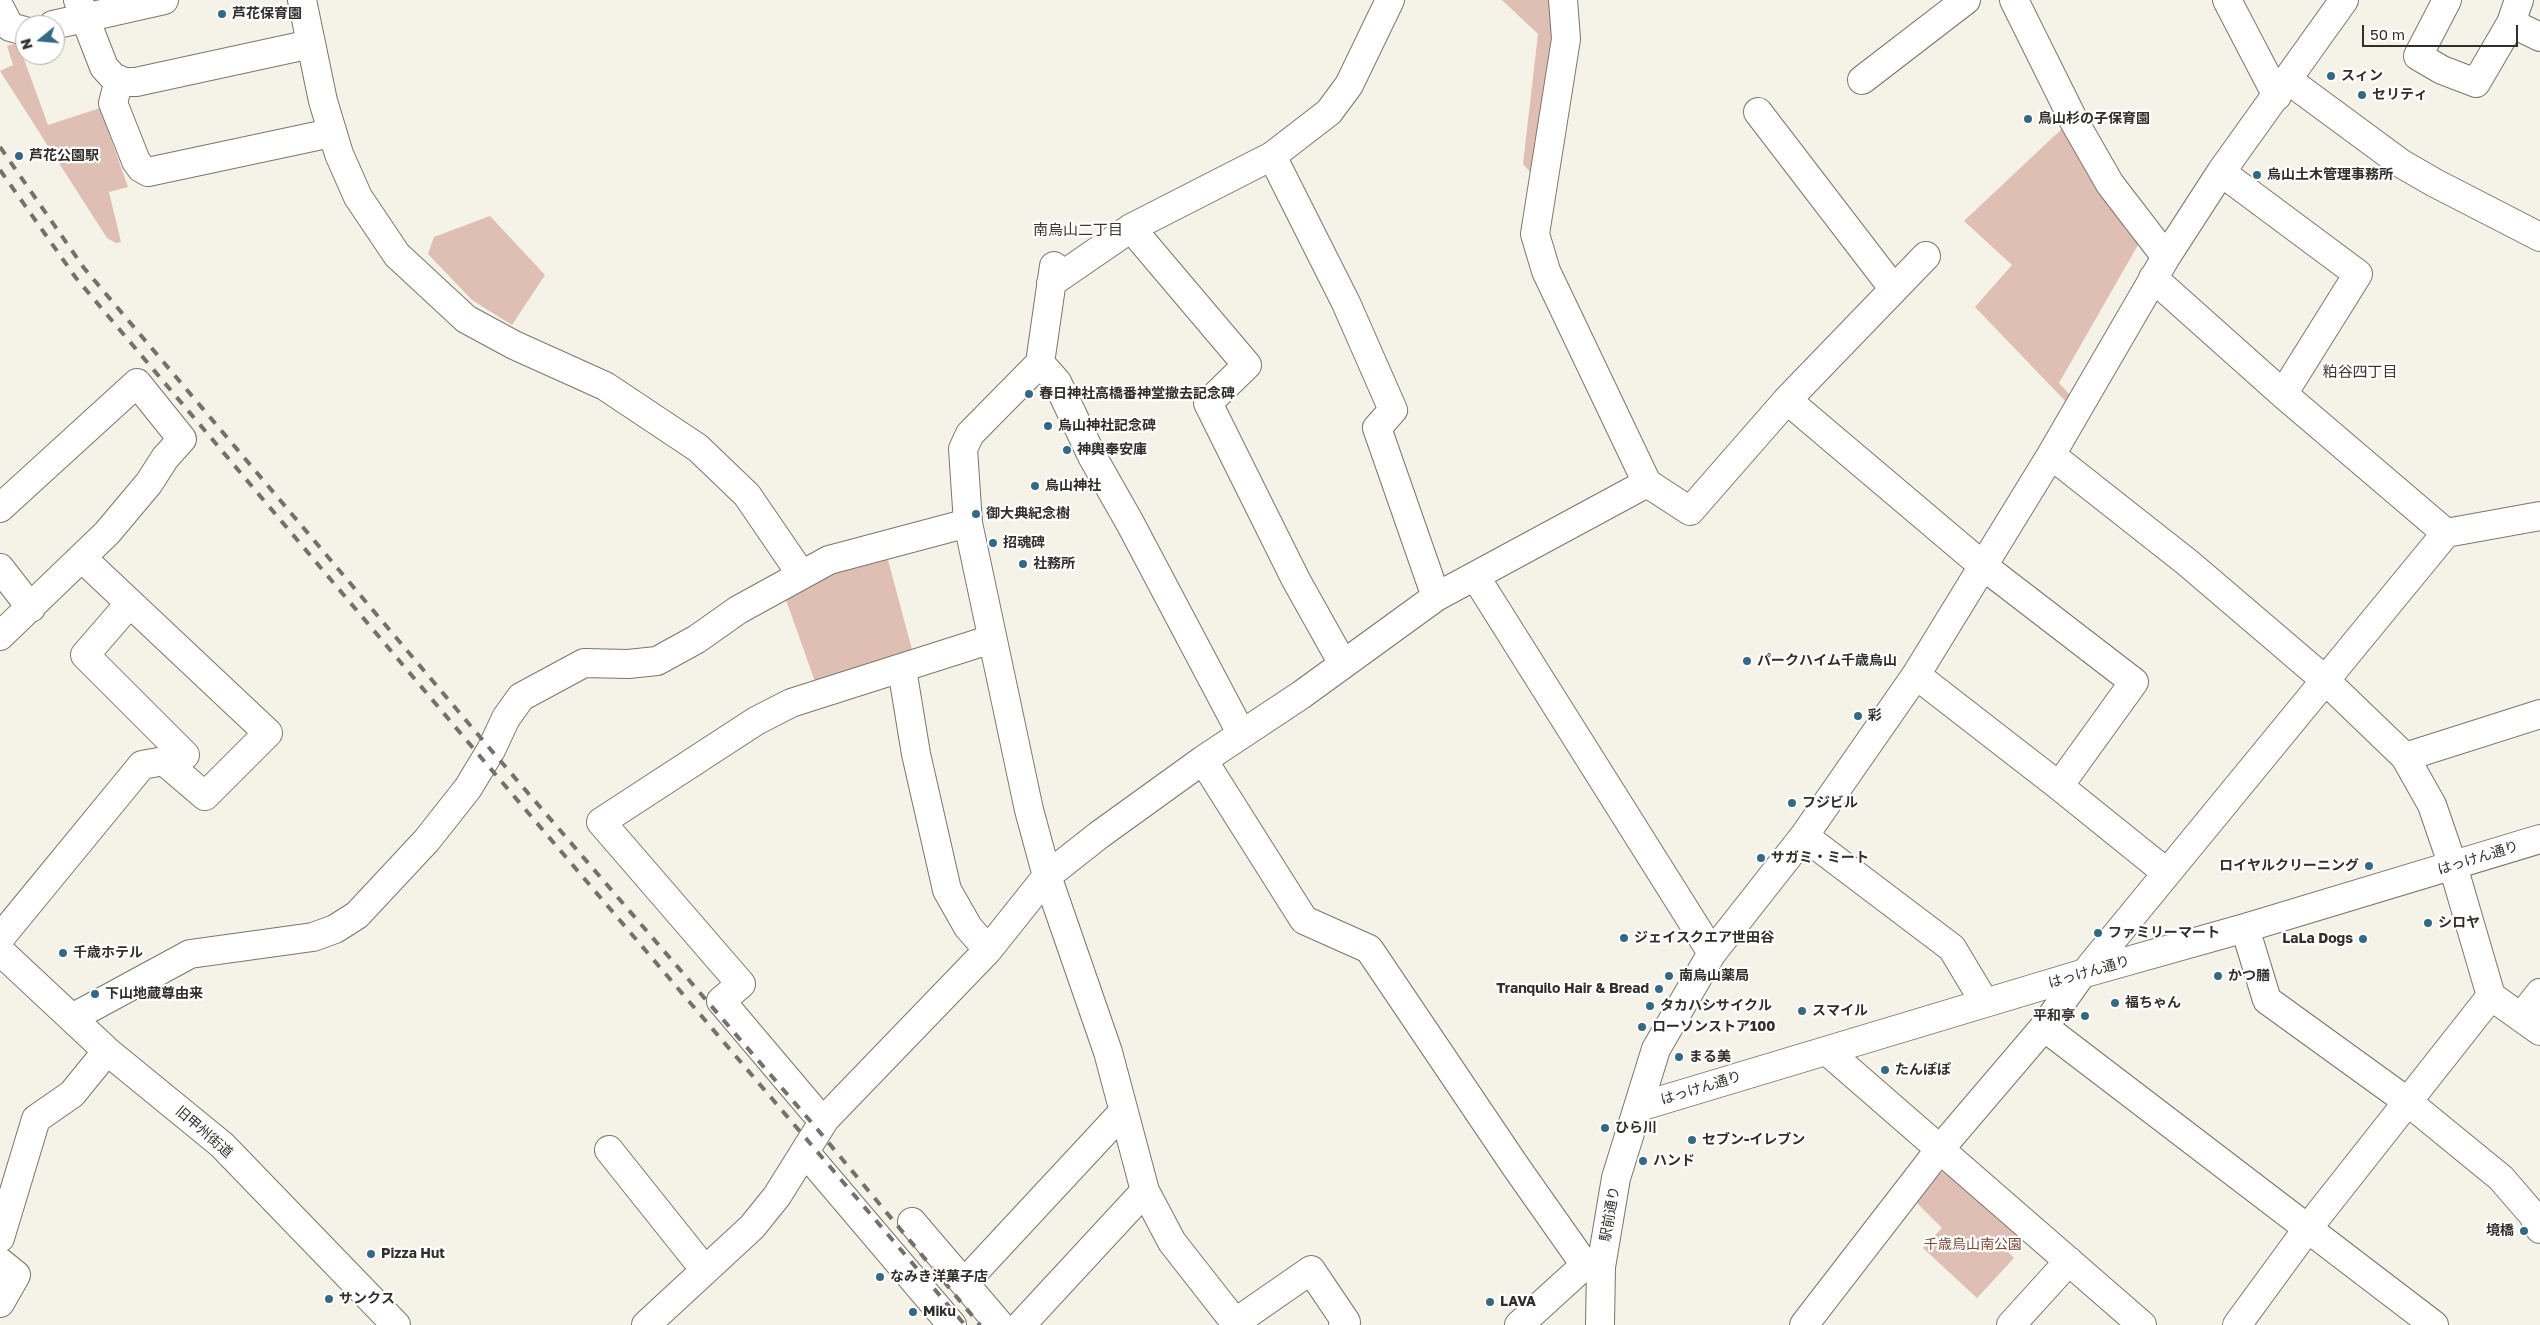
<!DOCTYPE html>
<html>
<head>
<meta charset="utf-8">
<style>
  body { margin:0 }
  #map { position:relative; width:2540px; height:1325px; overflow:hidden; background:#f5f2e7; font-family:"Golos Text",sans-serif }
  canvas { display:block }
  .north { position:absolute; left:15px; top:15px; width:50px; height:50px; box-sizing:border-box; background:#fff; border:1px solid #acacaa; border-radius:50%; rotate:253deg; font-size:14px; font-weight:700; line-height:20px; text-align:center; color:#302f2b }
  .north::after { content:''; display:block; margin:auto; width:18px; height:22px; background:#336984; clip-path:polygon(50% 0,100% 100%,50% 72%,0 100%) }
  .scale { position:absolute; left:2362px; top:25px; width:156px; height:22px; box-sizing:border-box; border:2px solid #302f2b; border-top:0; padding-left:6px; font-size:15px; line-height:18px; white-space:nowrap; color:#302f2b; -webkit-text-stroke:4px #fff; paint-order:stroke }
</style>
</head>
<body>
<div id="map">
<canvas width="2540" height="1325"></canvas>
<div class="north">N</div>
<div class="scale">50 m</div>
</div>
<script>
const ctx = document.querySelector('canvas').getContext('2d');
ctx.lineJoin = 'round';
function fillPath(path, color) { ctx.fillStyle = color; ctx.fill(path, 'evenodd'); }
const shape = rows => new Path2D(rows.map(r => 'M' + r).join(''));
function strokePath(path, color, width, dash) { ctx.strokeStyle = color; ctx.lineWidth = width; ctx.lineCap = dash ? 'butt' : 'round'; ctx.setLineDash(dash || []); ctx.stroke(path); }
function write(font, color, halo, rows, align = 'center') {
  ctx.font = font + ' "Golos Text","Noto Sans JP",sans-serif'; ctx.lineWidth = 4.5; ctx.setLineDash([]); ctx.textBaseline = 'middle'; ctx.strokeStyle = halo; ctx.fillStyle = color; for (const [text, x, y, turn = 0] of rows) {
    ctx.save(); ctx.translate(x, y); ctx.rotate((+turn || 0) * Math.PI / 180); ctx.textAlign = isNaN(turn) ? turn : align; if (halo) ctx.strokeText(text, 0, 0); ctx.fillText(text, 0, 0); ctx.restore();
  }
}
fillPath(shape([
  [1502,0,1553,0,1557,42,1537,180,1523,164,1538,34],
  [18,43,48,125,100,108,128,187,109,192,121,242,116,243,107,238,0,71,13,65,7,46],
  [2067,124,2142,238,2059,383,2074,399,2070,406,1975,307,2012,265,1964,221],
  [490,216,545,275,512,325,472,300,428,254,434,237],
  [887,556,915,661,818,690,785,597,816,577],
  [1952,1170,2025,1235,2008,1252,2014,1258,1977,1298,1923,1248,1942,1228,1915,1201,1937,1173]
]), '#dfbeb3');
const minor = shape([
  [78,0,104,67,113,77,124,82,136,82,311,44],
  [302,0,323,101,339,154,358,197,397,255,466,319,514,345,605,386,698,448,747,495,801,574],
  [1563,0,1566,39,1535,234,1546,271,1647,483,1690,511,1787,400,1926,256],
  [2014,0,2075,123,2110,184,2166,257],
  [2227,0,2277,96],
  [2447,0,2418,56,2442,70,2476,83,2511,23,2519,0],
  [0,8,10,27,25,31],
  [2511,23,2540,37],
  [53,25,164,0],
  [119,80,113,103,136,161,141,168,148,172,331,133],
  [1862,80,1966,0],
  [2288,80,2402,164,2435,183,2540,237],
  [1758,112,1893,288],
  [1272,156,1346,303,1393,410,1377,428,1436,597],
  [2221,172,2358,274,2283,394],
  [1131,228,1247,365,1208,403,1296,580,1343,664],
  [1054,266,1040,363,1057,382,1092,456,1130,523,1241,733],
  [2153,278,2283,394,2446,533],
  [1051,283,1131,228,1272,156,1329,112,1349,85,1390,0],
  [1040,363,970,434,963,449,968,523,1029,810,1047,876,1108,1052,1145,1191,1172,1242,1237,1325],
  [1787,400,1982,565,2134,682,2059,786],
  [2051,455,2188,563,2325,680,2405,757,2432,805,2453,866,2491,996,2540,1031],
  [0,508,137,383,182,439,165,458,149,483,107,533,0,636],
  [0,568,31,608],
  [1475,576,1712,953],
  [130,603,85,655,185,755,172,767],
  [902,669,916,754,947,890,968,927,988,950],
  [1916,675,2059,786,2167,873],
  [2405,757,2540,714],
  [1203,760,1304,920,1369,949,1516,1167,1585,1265],
  [1804,836,1952,948,1985,1003],
  [2245,928,2267,1000,2408,1102,2501,1178,2533,1215,2540,1229],
  [0,938,142,765,164,761,205,796,268,733,82,558],
  [0,951,107,1051,222,1145,396,1325],
  [2085,973,2446,533,2540,516],
  [2081,975,2044,1027,2434,1325],
  [2521,1017,2540,993],
  [72,1018,190,954,313,937,335,929,357,915,427,840,468,788,491,750,506,718,521,697,584,663,628,664,657,661,697,639,738,610,829,560,968,523],
  [1827,1051,2142,1325],
  [1639,1107,2085,973,2245,928,2540,839],
  [825,1119,814,1111,721,1001,741,984,601,822,756,721,791,703,992,639],
  [609,1150,704,1269],
  [805,1152,952,1325],
  [912,1222,1000,1325],
  [0,1238,36,1119,72,1094,107,1051],
  [0,1262,16,1275,0,1303],
  [964,1283,1123,1112],
  [1236,1322,1311,1270,1346,1322,1343,1325],
  [646,1325,752,1227,777,1196,825,1119,988,950,1047,876,1099,835,1203,760,1301,695,1436,597,1647,483],
  [1021,1325,1145,1191],
  [1519,1325,1585,1265,1601,1267],
  [1600,1325,1601,1267,1616,1178,1656,1049,1712,953,1804,836,1916,675,2051,455,2166,257,2221,172,2344,0],
  [1804,1325,1940,1149,2044,1027],
  [2011,1325,2069,1261],
  [2237,1325,2308,1228,2491,996]
]);
strokePath(minor, '#79776d', 30);
strokePath(minor, '#fff', 28);
strokePath(shape([
  [0,147,84,268,491,750,818,1130,980,1325],
  [0,170,76,278,484,761,965,1325]
]), '#73716b', 4, [9, 9]);
for (const [x, y, r, color] of [
  [222,14,5,"#336984"],
  [2331,76,5,"#336984"],
  [2362,95,5,"#336984"],
  [2028,119,5,"#336984"],
  [19,156,5,"#336984"],
  [2257,175,5,"#336984"],
  [1029,394,5,"#336984"],
  [1048,426,5,"#336984"],
  [1067,450,5,"#336984"],
  [1035,486,5,"#336984"],
  [976,514,5,"#336984"],
  [993,543,5,"#336984"],
  [1023,564,5,"#336984"],
  [1747,661,5,"#336984"],
  [1858,716,5,"#336984"],
  [1792,803,5,"#336984"],
  [1761,858,5,"#336984"],
  [2369,866,5,"#336984"],
  [2428,923,5,"#336984"],
  [2098,933,5,"#336984"],
  [1624,938,5,"#336984"],
  [2363,939,5,"#336984"],
  [63,953,5,"#336984"],
  [1669,976,5,"#336984"],
  [2218,976,5,"#336984"],
  [1659,989,5,"#336984"],
  [95,994,5,"#336984"],
  [2115,1003,5,"#336984"],
  [1650,1006,5,"#336984"],
  [1802,1011,5,"#336984"],
  [2085,1016,5,"#336984"],
  [1642,1027,5,"#336984"],
  [1679,1057,5,"#336984"],
  [1885,1070,5,"#336984"],
  [1605,1128,5,"#336984"],
  [1692,1140,5,"#336984"],
  [1643,1161,5,"#336984"],
  [2524,1231,5,"#336984"],
  [371,1254,5,"#336984"],
  [880,1277,5,"#336984"],
  [329,1299,5,"#336984"],
  [1490,1302,5,"#336984"],
  [913,1312,5,"#336984"]
]) { const dot = new Path2D(); dot.arc(x, y, r, 0, 2 * Math.PI); ctx.fillStyle = color; ctx.fill(dot); strokePath(dot, '#fff', 2); }
write('bold 14px', '#302f2b', '#fff', [
  ["芦花保育園",232,14],
  ["スィン",2341,76],
  ["セリティ",2372,95],
  ["鳥山杉の子保育園",2038,119],
  ["芦花公園駅",29,156],
  ["烏山土木管理事務所",2267,175],
  ["春日神社高橋番神堂撤去記念碑",1039,394],
  ["烏山神社記念碑",1058,426],
  ["神輿奉安庫",1077,450],
  ["烏山神社",1045,486],
  ["御大典紀念樹",986,514],
  ["招魂碑",1003,543],
  ["社務所",1033,564],
  ["パークハイム千歳烏山",1757,661],
  ["彩",1868,716],
  ["フジビル",1802,803],
  ["サガミ・ミート",1771,858],
  ["ロイヤルクリーニング",2359,866,"right"],
  ["シロヤ",2438,923],
  ["ファミリーマート",2108,933],
  ["ジェイスクエア世田谷",1634,938],
  ["LaLa Dogs",2353,939,"right"],
  ["千歳ホテル",73,953],
  ["南烏山薬局",1679,976],
  ["かつ膳",2228,976],
  ["Tranquilo Hair & Bread",1649,989,"right"],
  ["下山地蔵尊由来",105,994],
  ["福ちゃん",2125,1003],
  ["タカハシサイクル",1660,1006],
  ["スマイル",1812,1011],
  ["平和亭",2075,1016,"right"],
  ["ローソンストア100",1652,1027],
  ["まる美",1689,1057],
  ["たんぽぽ",1895,1070],
  ["ひら川",1615,1128],
  ["セブン-イレブン",1702,1140],
  ["ハンド",1653,1161],
  ["境橋",2514,1231,"right"],
  ["Pizza Hut",381,1254],
  ["なみき洋菓子店",890,1277],
  ["サンクス",339,1299],
  ["LAVA",1500,1302],
  ["Miku",923,1312]
], 'left');
write('14px', '#302f2b', '#fff', [
  ["はっけん通り",2478,858,-17],
  ["はっけん通り",2089,972,-16],
  ["はっけん通り",1701,1088,-17],
  ["旧甲州街道",204,1132,41],
  ["駅前通り",1610,1214,-80]
]);
write('14px', '#7f4531', '#fff', [
  ["千歳烏山南公園",1973,1245]
]);
write('15px', '#3b3830', '#fff', [
  ["南烏山二丁目",1078,230],
  ["粕谷四丁目",2360,372]
]);
</script>
</body>
</html>
